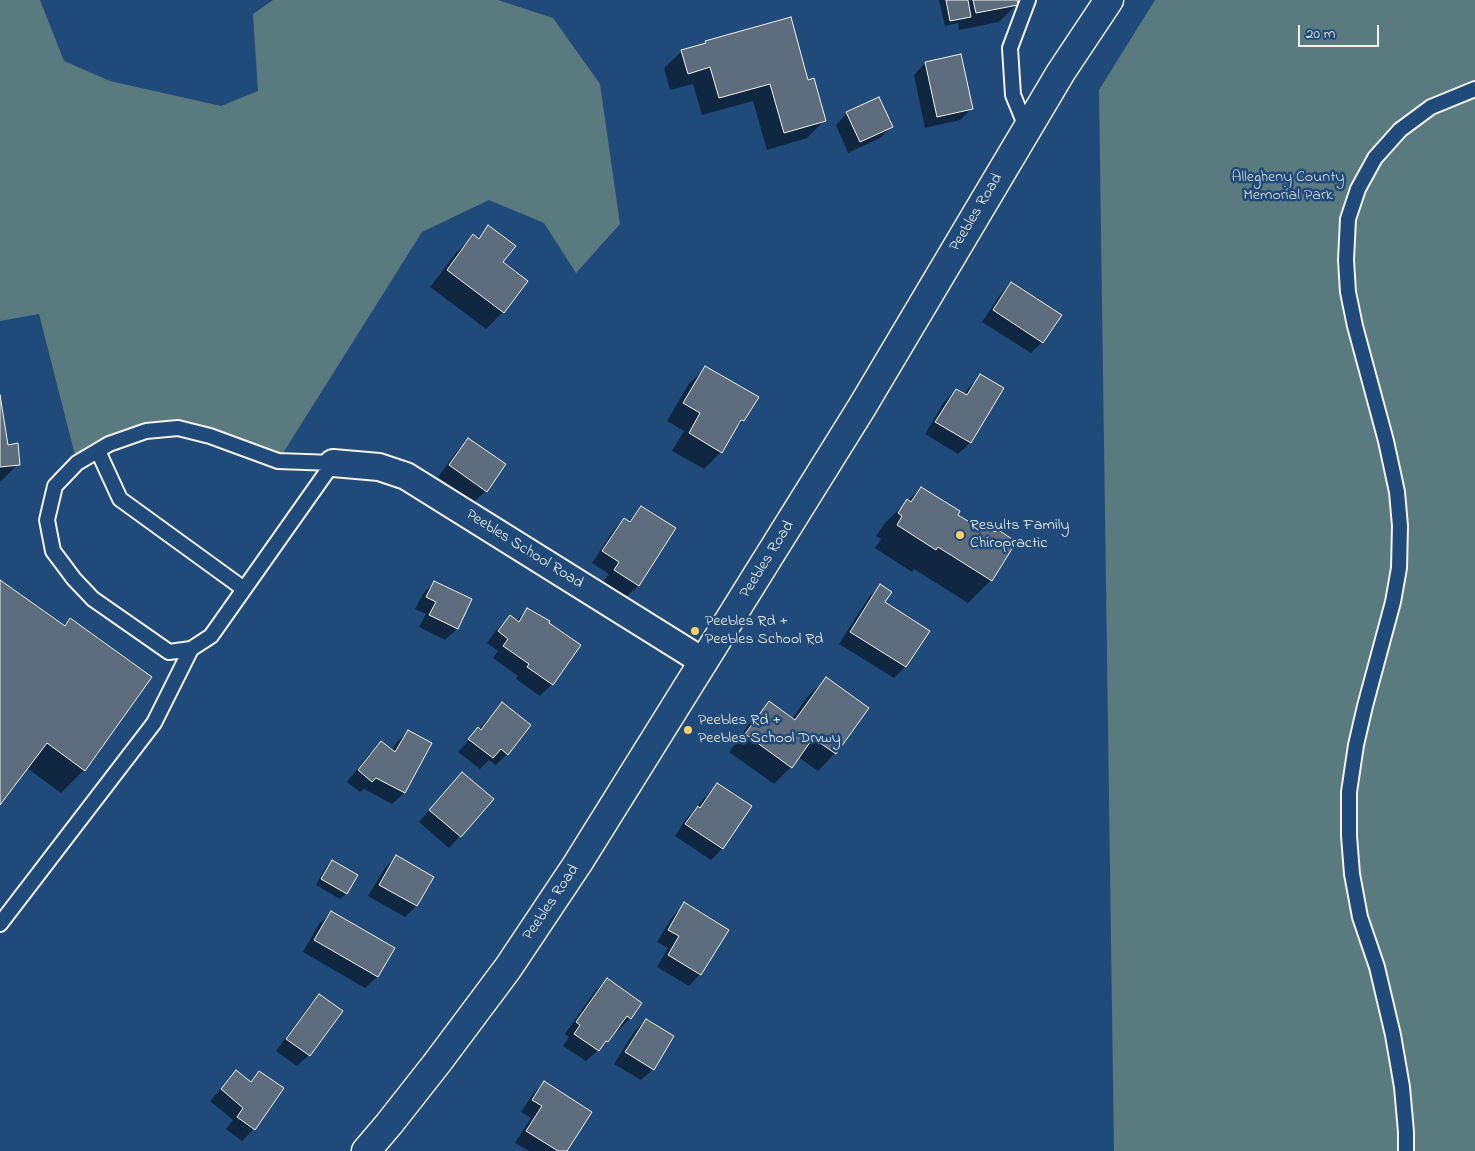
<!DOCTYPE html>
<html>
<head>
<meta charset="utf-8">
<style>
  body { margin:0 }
  #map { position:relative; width:1475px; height:1151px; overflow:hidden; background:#1f4a7a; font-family:"Indie Flower",sans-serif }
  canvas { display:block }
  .scale { position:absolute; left:1298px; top:25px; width:81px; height:22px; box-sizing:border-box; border:2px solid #f4f1e8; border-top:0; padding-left:6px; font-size:15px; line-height:18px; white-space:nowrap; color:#f4f1e8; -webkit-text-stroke:4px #1f4a7a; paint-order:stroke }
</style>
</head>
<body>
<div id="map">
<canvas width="1475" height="1151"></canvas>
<div class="scale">20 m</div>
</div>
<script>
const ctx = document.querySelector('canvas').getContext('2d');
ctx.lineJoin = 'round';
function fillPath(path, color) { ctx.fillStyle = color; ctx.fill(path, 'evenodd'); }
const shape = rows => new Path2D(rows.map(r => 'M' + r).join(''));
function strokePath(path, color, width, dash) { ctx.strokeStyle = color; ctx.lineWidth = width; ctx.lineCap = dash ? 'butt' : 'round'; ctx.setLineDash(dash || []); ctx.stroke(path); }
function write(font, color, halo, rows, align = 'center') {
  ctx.font = font + ' "Indie Flower",sans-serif'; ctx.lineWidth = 5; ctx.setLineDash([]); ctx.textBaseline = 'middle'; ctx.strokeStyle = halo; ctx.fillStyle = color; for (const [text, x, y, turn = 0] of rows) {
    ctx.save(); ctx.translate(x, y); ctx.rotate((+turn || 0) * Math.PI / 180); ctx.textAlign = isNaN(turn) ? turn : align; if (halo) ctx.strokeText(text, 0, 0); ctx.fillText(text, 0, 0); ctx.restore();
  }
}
fillPath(shape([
  [0,0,40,0,64,61,110,81,221,106,258,91,253,14,273,0,498,0,553,18,600,84,620,224,576,273,544,223,489,200,422,232,278,461,210,436,146,431,77,463,39,314,0,321],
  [1155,0,1475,0,1475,1151,1114,1151,1099,90]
]), '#597b80');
fillPath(shape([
  [939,0,1016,0,1017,4,999,22,959,30,958,23,945,26],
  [706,42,807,81,824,121,807,138,767,150,753,101,702,115,693,84,670,90,664,68,682,51,703,45],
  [925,63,972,108,960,120,925,128,914,75],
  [847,113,891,127,880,138,848,153,836,125],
  [489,227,503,312,486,329,430,287,456,253,473,236,477,239],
  [1011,283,1042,342,1031,353,982,322,1000,295],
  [706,367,743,421,734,430,721,452,704,469,672,451,684,431,667,421,688,385],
  [981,376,1003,389,970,443,958,454,925,434,944,402,956,390,964,395,969,387],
  [0,404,7,446,18,464,0,482],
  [468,440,486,491,474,502,438,477,457,451],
  [921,488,956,515,991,580,968,603,914,569,912,572,875,548,881,539,876,536,885,523],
  [641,507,674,529,638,586,626,597,603,582,609,574,592,563,613,531,624,519,628,522],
  [0,581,63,626,70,620,84,770,61,793,27,768,0,803],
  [434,582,471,600,457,629,445,640,419,627,426,614,415,609,423,594],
  [880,586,884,603,905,667,894,678,839,644,869,597],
  [527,610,579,646,552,684,540,696,516,679,518,676,493,658,498,651,487,643,498,628,510,617,516,621],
  [826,679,835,753,818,771,798,757,791,767,774,784,729,752,752,720,770,703,792,719,808,696],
  [502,704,507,754,496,765,489,760,480,769,458,752],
  [408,732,430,744,404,793,392,804,364,789,360,792,347,782,369,754,381,742,392,751,396,743],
  [717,784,750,806,722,849,711,860,675,836,686,819],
  [451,785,492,800,449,848,419,822],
  [396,857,416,906,405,917,368,896,385,868],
  [332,861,356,875,346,894,340,899,316,885,326,867],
  [684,904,700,974,689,986,657,967,668,948,657,942,673,916],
  [331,913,393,949,377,977,365,988,303,952,319,924],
  [607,980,630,1018,619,1030,616,1028,607,1042,586,1061,563,1046,569,1037,565,1034,595,991],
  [319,995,309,1055,297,1066,276,1051,308,1007],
  [646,1020,653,1069,641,1080,614,1064,634,1032],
  [236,1072,249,1082,259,1073,254,1129,242,1141,226,1129,233,1120,210,1101],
  [544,1082,566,1151,529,1151,515,1143,531,1118,521,1112,533,1094]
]), '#0007');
const building = shape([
  [946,0,968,0,971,17,950,21,946,0],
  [973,0,1017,0,1018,5,976,13,973,0],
  [791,17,808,80,814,78,826,121,784,133,770,84,719,98,710,67,688,74,681,50,706,43,705,41,791,17],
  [961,54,973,109,937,117,925,62,961,54],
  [879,97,893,127,860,142,846,112,879,97],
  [488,225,516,246,503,262,528,281,504,313,447,270,473,234,479,239,488,225],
  [1011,282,1062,315,1043,343,993,310,1011,282],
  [705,366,759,397,744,421,741,420,722,453,689,433,700,413,683,403,705,366],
  [980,374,1004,388,971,443,935,422,956,389,967,395,980,374],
  [0,395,8,445,18,443,20,465,0,467,0,395],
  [468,438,506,464,487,492,449,465,468,438],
  [921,487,960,511,958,515,976,526,979,522,995,532,997,529,1012,539,1010,541,1015,544,992,581,938,547,936,550,897,525,902,516,898,513,907,499,911,502,921,487],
  [641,506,676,528,639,586,614,570,619,562,602,551,624,518,630,522,641,506],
  [0,580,65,626,70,618,152,677,85,771,47,743,0,805,0,580],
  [434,581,472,599,458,629,429,615,436,602,426,597,434,581],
  [880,584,892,592,885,602,930,631,906,667,850,632,880,584],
  [527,608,550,621,549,623,581,645,553,685,527,667,529,664,503,646,508,639,498,631,510,615,519,622,527,608],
  [826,677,869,708,836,754,813,738,792,768,745,734,769,701,795,720,826,677],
  [502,702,531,725,508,755,501,749,493,758,468,739,478,727,481,730,502,702],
  [408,730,432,743,405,793,376,778,372,782,358,770,381,741,395,752,408,730],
  [462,772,494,799,461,837,429,810,462,772],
  [717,783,752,806,723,849,685,824,698,806,700,808,717,783],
  [396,855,434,877,417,906,379,885,396,855],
  [332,860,358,875,347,894,321,879,332,860],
  [684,902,729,930,701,975,668,955,679,936,668,930,684,902],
  [331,911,395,948,378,977,314,940,331,911],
  [607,978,642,1003,631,1019,627,1016,608,1042,606,1041,599,1051,574,1034,580,1025,576,1022,607,978],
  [319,994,343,1011,310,1056,286,1039,319,994],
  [646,1019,674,1036,654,1070,625,1052,646,1019],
  [236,1070,251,1082,259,1071,284,1088,255,1130,237,1117,243,1108,221,1089,236,1070],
  [544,1081,592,1112,567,1151,558,1151,526,1131,542,1106,532,1100,544,1081]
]);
fillPath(building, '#5d6d7e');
strokePath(building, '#f4f1e8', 1);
const service = shape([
  [1027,129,1013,95,1010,48,1028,0],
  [178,428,210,436,278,461,333,463,211,636,191,649,169,652,93,599,74,579,53,551,47,520,55,486,77,463,109,444,146,431,178,428],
  [98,451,120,499,244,589],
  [0,924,154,723,191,649],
  [1406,1151,1406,1132,1402,1087,1393,1035,1377,967,1360,917,1352,874,1349,836,1349,792,1356,745,1365,706,1393,602,1399,568,1400,526,1397,492,1386,441,1355,326,1348,292,1346,260,1348,219,1358,189,1375,158,1400,130,1431,107,1475,89]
]);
const minor = shape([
  [333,463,379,467,406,476,704,662]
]);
const primary = shape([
  [366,1151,389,1124,437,1063,508,968,578,863,862,407,1061,72,1109,0]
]);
strokePath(service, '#f4f1e8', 18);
strokePath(minor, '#f4f1e8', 30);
strokePath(primary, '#f4f1e8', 31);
strokePath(service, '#1f4a7a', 14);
strokePath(minor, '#1f4a7a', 26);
strokePath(primary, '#1f4a7a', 28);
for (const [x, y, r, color] of [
  [960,535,5,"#ffd166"],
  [695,631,5,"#ffd166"],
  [688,730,5,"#ffd166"]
]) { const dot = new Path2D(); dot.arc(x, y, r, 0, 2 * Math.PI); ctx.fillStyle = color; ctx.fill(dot); strokePath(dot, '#1f4a7a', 2); }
write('16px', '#dddfd8', '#1f4a7a', [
  ["Allegheny County",1288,178],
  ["Memorial Park",1288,196]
]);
write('16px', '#f4f1e8', '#1f4a7a', [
  ["Peebles Road",977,213,-59],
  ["Peebles School Road",524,550,32],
  ["Peebles Road",768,560,-58],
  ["Peebles Road",552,903,-56]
]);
write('16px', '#f4f1e8', '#1f4a7a', [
  ["Results Family",970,526],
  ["Chiropractic",970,544],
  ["Peebles Rd +",705,622],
  ["Peebles School Rd",705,640],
  ["Peebles Rd +",698,721],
  ["Peebles School Drvwy",698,739]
], 'left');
</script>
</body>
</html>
